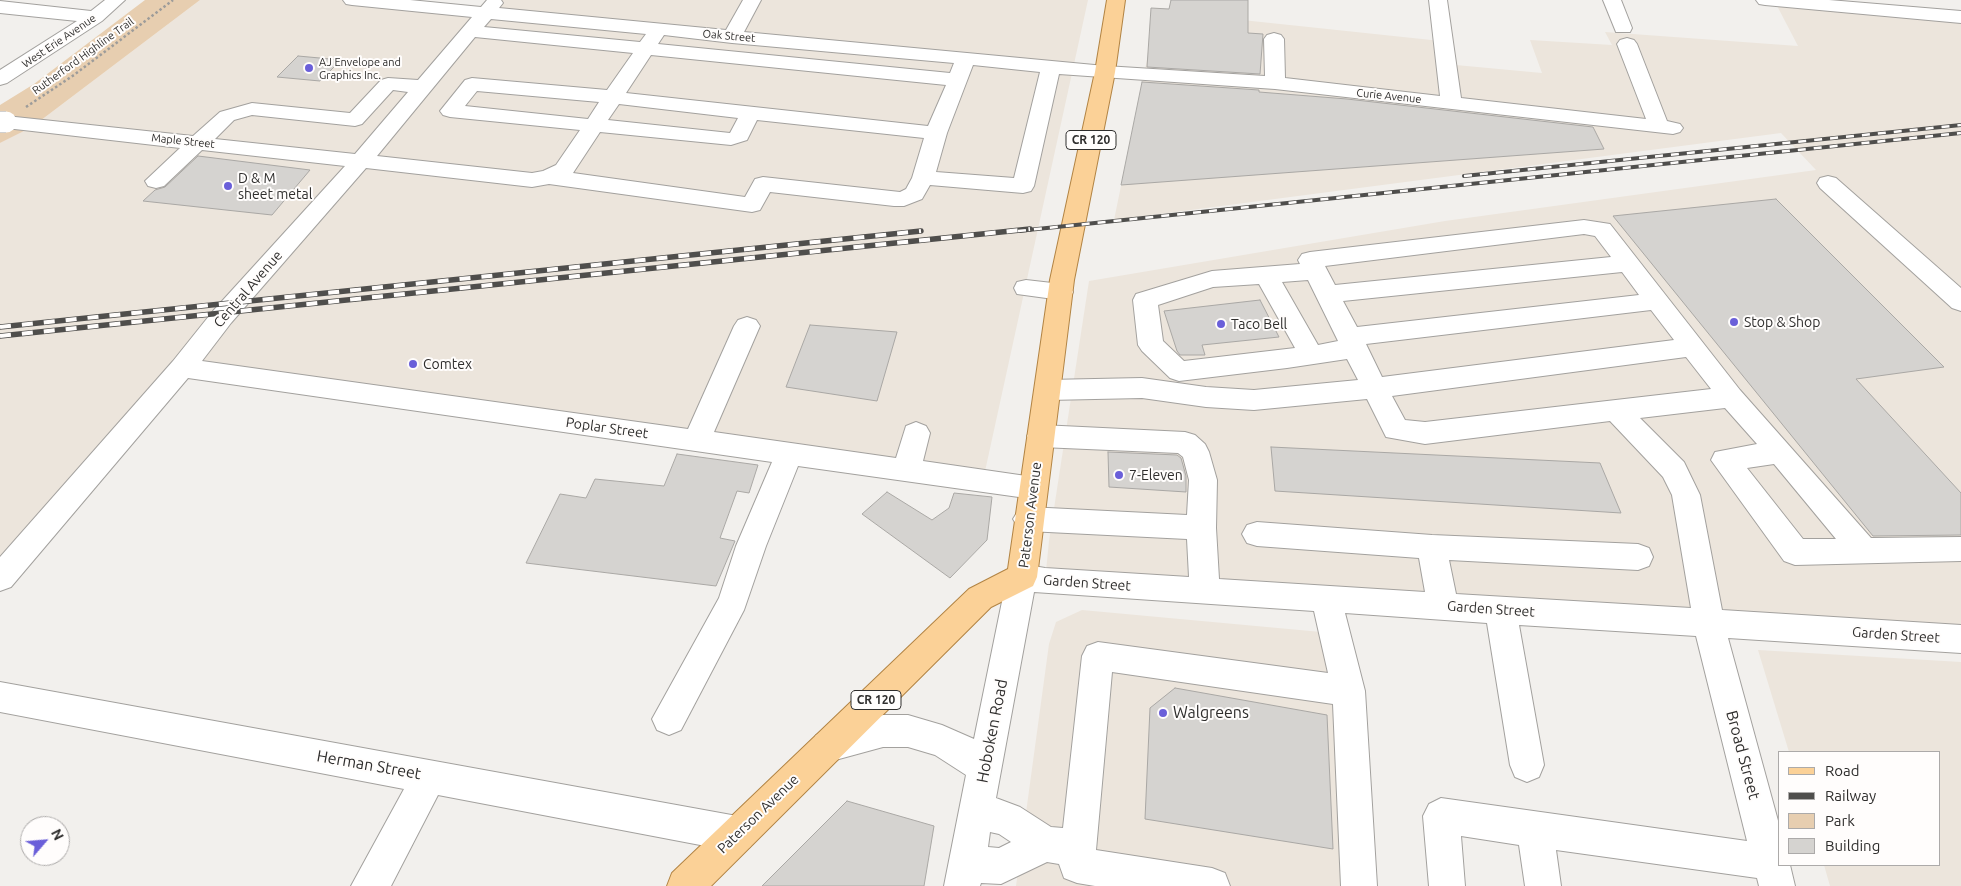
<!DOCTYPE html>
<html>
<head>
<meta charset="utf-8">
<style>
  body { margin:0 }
  #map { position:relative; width:1961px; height:886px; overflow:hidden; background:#f2f0ed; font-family:Ubuntu,sans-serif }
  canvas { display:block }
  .legend { position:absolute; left:1778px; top:751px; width:162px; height:115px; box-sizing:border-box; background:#fffdfc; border:1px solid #acaaa9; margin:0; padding:6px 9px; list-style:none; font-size:15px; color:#2f2e2d }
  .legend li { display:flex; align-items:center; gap:10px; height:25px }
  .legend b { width:25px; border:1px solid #acaaa9 }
  .north { position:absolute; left:20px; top:816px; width:50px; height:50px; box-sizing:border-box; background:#fffdfc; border:1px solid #acaaa9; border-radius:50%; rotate:63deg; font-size:14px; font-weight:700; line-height:20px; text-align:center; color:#2f2e2d }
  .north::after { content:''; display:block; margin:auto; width:18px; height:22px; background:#6a5fd9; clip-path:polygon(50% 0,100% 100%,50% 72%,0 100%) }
</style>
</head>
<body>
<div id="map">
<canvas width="1961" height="886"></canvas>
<ul class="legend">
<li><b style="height:6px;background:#fbd197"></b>Road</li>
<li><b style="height:6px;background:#4f4e4c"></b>Railway</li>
<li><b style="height:14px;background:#e7ceb0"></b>Park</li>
<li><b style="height:14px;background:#d5d3d0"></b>Building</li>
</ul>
<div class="north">N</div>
</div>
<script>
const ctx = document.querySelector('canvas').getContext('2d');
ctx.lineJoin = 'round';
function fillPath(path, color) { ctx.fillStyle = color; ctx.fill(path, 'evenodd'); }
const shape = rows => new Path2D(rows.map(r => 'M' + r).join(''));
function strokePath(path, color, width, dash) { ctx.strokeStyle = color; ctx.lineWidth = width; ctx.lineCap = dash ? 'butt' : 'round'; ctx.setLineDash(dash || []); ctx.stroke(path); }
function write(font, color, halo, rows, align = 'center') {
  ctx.font = font + ' Ubuntu,sans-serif'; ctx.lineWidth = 4; ctx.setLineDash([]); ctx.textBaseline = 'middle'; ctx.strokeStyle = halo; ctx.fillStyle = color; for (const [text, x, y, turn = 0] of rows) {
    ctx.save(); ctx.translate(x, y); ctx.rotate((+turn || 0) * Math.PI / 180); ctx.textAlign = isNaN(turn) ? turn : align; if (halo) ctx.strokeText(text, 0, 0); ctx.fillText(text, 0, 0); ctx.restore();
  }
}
fillPath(shape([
  [200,0,348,0,490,11,501,0,1088,0,982,485,174,377,0,584,0,143,32,127],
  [1774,0,1961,14,1961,625,1709,624,1045,581,1049,541,1089,281,1445,221,1816,170,1781,133,1114,220,1157,11,1441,41,1445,64,1542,73,1530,40,1612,45,1605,32,1798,46],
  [1082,610,1343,634,1376,886,1016,886,1049,644,1056,622],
  [1758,650,1961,662,1961,886,1830,886,1824,865,1940,865,1940,752,1789,752]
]), '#ece5dc');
fillPath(shape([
  [145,0,200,0,32,127,0,143,0,105,34,84]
]), '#e7ceb0');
const building = shape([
  [1171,0,1248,0,1248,33,1263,34,1260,74,1147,67,1151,8,1169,9,1171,0],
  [298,56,341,60,320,81,277,77,298,56],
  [1142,82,1259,90,1259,92,1347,99,1593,127,1604,149,1121,185,1142,82],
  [198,156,310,170,272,215,143,201,155,190,165,187,198,156],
  [1776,199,1944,367,1856,379,1961,493,1961,535,1873,536,1613,216,1776,199],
  [1260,300,1279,337,1202,345,1205,355,1180,355,1177,351,1164,311,1260,300],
  [810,325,897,332,877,401,786,387,810,325],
  [1271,447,1600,463,1621,513,1275,491,1271,447],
  [1108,452,1177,455,1181,458,1186,476,1186,492,1109,487,1108,452],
  [677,454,758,465,749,493,737,491,720,538,735,541,716,586,526,563,560,494,586,498,595,479,664,486,677,454],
  [887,492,932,520,949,508,954,493,992,497,987,540,950,578,862,514,887,492],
  [1175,688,1327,715,1333,849,1145,819,1150,708,1175,688],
  [847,801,934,826,924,886,762,886,847,801]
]);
fillPath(building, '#d5d3d0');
strokePath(building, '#aaa8a5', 1);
const minor = shape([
  [105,0,125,0,102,21,7,83,0,85,0,70,77,21,0,13,0,1,91,11,105,0],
  [343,0,410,0,481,7,487,0,501,0,503,3,499,8,726,30,743,0,761,0,744,32,1105,66,1265,76,1264,39,1267,35,1274,33,1281,35,1284,39,1285,78,1440,96,1429,0,1447,0,1461,98,1646,119,1617,44,1620,40,1627,38,1634,40,1637,44,1667,121,1680,124,1683,128,1680,132,1673,134,1275,89,1059,74,1034,186,1031,191,1023,193,930,185,922,199,904,206,894,206,770,192,760,210,752,212,549,184,532,187,366,168,231,323,202,361,688,429,734,326,738,320,747,317,756,320,760,326,714,432,896,458,906,426,916,422,926,426,930,433,923,461,1033,477,1043,480,1047,488,1043,496,1033,499,798,466,766,546,744,610,681,730,669,735,657,730,652,719,719,598,736,546,772,462,188,378,11,587,0,591,0,557,173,361,213,311,345,166,202,150,164,186,156,188,148,186,145,181,180,148,6,128,0,127,0,117,6,116,193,136,220,112,252,103,350,113,381,80,388,78,418,80,472,17,352,5,346,4,343,0],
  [491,19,646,34,640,42,484,27,491,19],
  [664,35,732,43,954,63,950,73,658,44,664,35],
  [475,37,633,53,607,90,472,78,465,80,440,111,443,115,450,117,580,130,556,165,543,171,532,173,377,156,475,37],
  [651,55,946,85,928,126,626,93,651,55],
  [973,65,1040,72,1014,178,936,172,947,133,973,65],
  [393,90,408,92,355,154,215,139,234,120,252,115,355,126,362,124,393,90],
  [477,91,599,102,588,119,465,106,477,91],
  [619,104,738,118,730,133,608,120,619,104],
  [757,120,924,138,912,178,906,189,900,192,763,177,755,179,745,197,573,173,600,132,731,145,747,140,757,120],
  [1603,0,1621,0,1632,28,1630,32,1616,32,1603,0],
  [1756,0,1829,0,1961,11,1961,23,1765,5,1759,4,1756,0],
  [1828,176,1836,178,1961,288,1961,311,1952,308,1820,188,1817,183,1820,178,1828,176],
  [1584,220,1610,224,1740,390,1871,538,1961,537,1961,561,1795,565,1784,561,1711,460,1715,452,1757,444,1725,408,1640,418,1684,462,1700,495,1722,610,1961,625,1961,653,1728,638,1780,828,1780,865,1790,865,1795,886,1759,886,1757,878,1556,850,1561,886,1525,886,1519,845,1461,836,1465,886,1429,886,1423,816,1429,804,1441,798,1747,841,1696,636,1519,625,1544,765,1539,777,1527,782,1515,777,1510,765,1487,623,1345,613,1365,691,1377,886,1341,886,1333,704,1112,672,1096,850,1212,868,1225,873,1230,886,1095,886,1077,883,1064,878,1059,864,1047,862,1001,884,981,883,980,886,944,886,966,775,935,755,908,747,883,747,828,762,816,757,811,746,816,735,883,715,908,715,942,725,974,739,1007,577,1011,568,1022,564,1045,568,1189,577,1187,539,1028,531,1018,527,1013,519,1018,511,1028,507,1187,515,1189,480,1183,457,1178,453,1041,447,1031,443,1027,436,1031,429,1041,425,1185,432,1195,435,1205,444,1209,452,1217,480,1216,528,1219,579,1425,592,1419,558,1257,546,1247,543,1242,534,1247,525,1257,522,1432,535,1638,544,1649,548,1653,557,1649,566,1638,570,1449,560,1456,594,1691,608,1672,495,1663,477,1610,421,1425,444,1386,437,1367,399,1254,410,1206,407,1142,398,1048,400,1039,397,1035,390,1039,383,1048,380,1142,378,1206,387,1254,390,1358,380,1347,359,1287,368,1179,381,1170,378,1142,351,1138,345,1133,300,1136,294,1212,271,1300,264,1298,260,1302,254,1310,252,1584,220],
  [1584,234,1595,236,1611,257,1335,285,1325,266,1584,234],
  [1622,272,1639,295,1357,327,1343,301,1622,272],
  [1308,280,1338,341,1318,345,1282,282,1308,280],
  [1259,284,1295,348,1184,361,1163,341,1158,305,1213,287,1259,284],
  [1651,310,1674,340,1382,377,1366,344,1651,310],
  [1686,357,1711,389,1425,422,1405,420,1392,396,1686,357],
  [1774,464,1836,539,1803,539,1747,468,1774,464],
  [1034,592,1314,611,1328,673,1098,642,1087,646,1082,656,1063,828,1051,827,1020,807,996,798,1034,592],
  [990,832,999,834,1011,842,999,848,988,847,990,832],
  [1026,280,1061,284,1070,286,1073,292,1070,298,1061,300,1017,294,1014,288,1017,282,1026,280],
  [0,682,737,816,750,821,755,834,750,847,737,852,438,795,391,886,351,886,404,789,0,712,0,682]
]);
const major = shape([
  [1107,0,1125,0,1115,72,1074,280,1037,577,1033,586,991,607,711,886,667,886,672,873,969,589,1008,569,1050,280,1095,72,1107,0]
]);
strokePath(minor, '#a3a19e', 2);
strokePath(major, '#b28444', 2);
strokePath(shape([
  [26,107,74,75,173,0]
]), '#9d9c9a', 2.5, [2.5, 2.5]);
fillPath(minor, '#fff');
fillPath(major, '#fbd197');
const railFar1 = shape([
  [1464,176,1961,125],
  [1018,231,1961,133]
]);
const rail = shape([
  [0,327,921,231],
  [0,336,1030,229]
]);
strokePath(railFar1, '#4f4e4c', 4);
strokePath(rail, '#4f4e4c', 5.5);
strokePath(railFar1, '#fffdfc', 2.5, [8]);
strokePath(rail, '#fffdfc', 4, [11]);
const minorBridge = shape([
  [0,122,6,122]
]);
strokePath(minorBridge, '#a3a19e', 22, []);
strokePath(minorBridge, '#fff', 21);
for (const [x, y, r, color] of [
  [309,68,5,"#6a5fd9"],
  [228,186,5,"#6a5fd9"],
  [1734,322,5,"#6a5fd9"],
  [1221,324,5,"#6a5fd9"],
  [413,364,5,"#6a5fd9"],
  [1119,475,5,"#6a5fd9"],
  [1163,713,5,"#6a5fd9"]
]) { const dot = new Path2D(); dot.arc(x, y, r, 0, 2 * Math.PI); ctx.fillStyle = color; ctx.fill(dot); strokePath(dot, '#fffdfc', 2); }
write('11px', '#2f2e2d', '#fffdfc', [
  ["Oak Street",729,36,5],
  ["West Erie Avenue",59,41,-34],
  ["Rutherford Highline Trail",83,56,-36],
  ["Curie Avenue",1389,96,6],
  ["Maple Street",183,141,6]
]);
write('11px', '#2f2e2d', '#fffdfc', [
  ["AJ Envelope and",319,62],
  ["Graphics Inc.",319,75]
], 'left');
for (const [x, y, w] of [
  [1091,140,50],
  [876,700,50]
]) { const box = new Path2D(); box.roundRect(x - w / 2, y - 9.5, w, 19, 4); ctx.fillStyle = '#fffdfc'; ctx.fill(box); strokePath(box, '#2f2e2d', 1); }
write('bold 12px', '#2f2e2d', null, [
  ["CR 120",1091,140],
  ["CR 120",876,700]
]);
write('14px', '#2f2e2d', '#fffdfc', [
  ["D & M",238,178],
  ["sheet metal",238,194],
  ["Stop & Shop",1744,322],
  ["Taco Bell",1231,324],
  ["Comtex",423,364],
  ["7-Eleven",1129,475]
], 'left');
write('14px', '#2f2e2d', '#fffdfc', [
  ["Central Avenue",248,289,-49],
  ["Poplar Street",607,428,8],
  ["Paterson Avenue",1030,515,-83],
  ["Garden Street",1087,583,4],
  ["Garden Street",1491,609,4],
  ["Garden Street",1896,635,4],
  ["Paterson Avenue",758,814,-44]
]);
write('16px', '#2f2e2d', '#fffdfc', [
  ["Walgreens",1173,713]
], 'left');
write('16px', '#2f2e2d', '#fffdfc', [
  ["Hoboken Road",992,731,-79],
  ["Broad Street",1743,755,75],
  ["Herman Street",369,765,10]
]);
</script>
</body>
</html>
